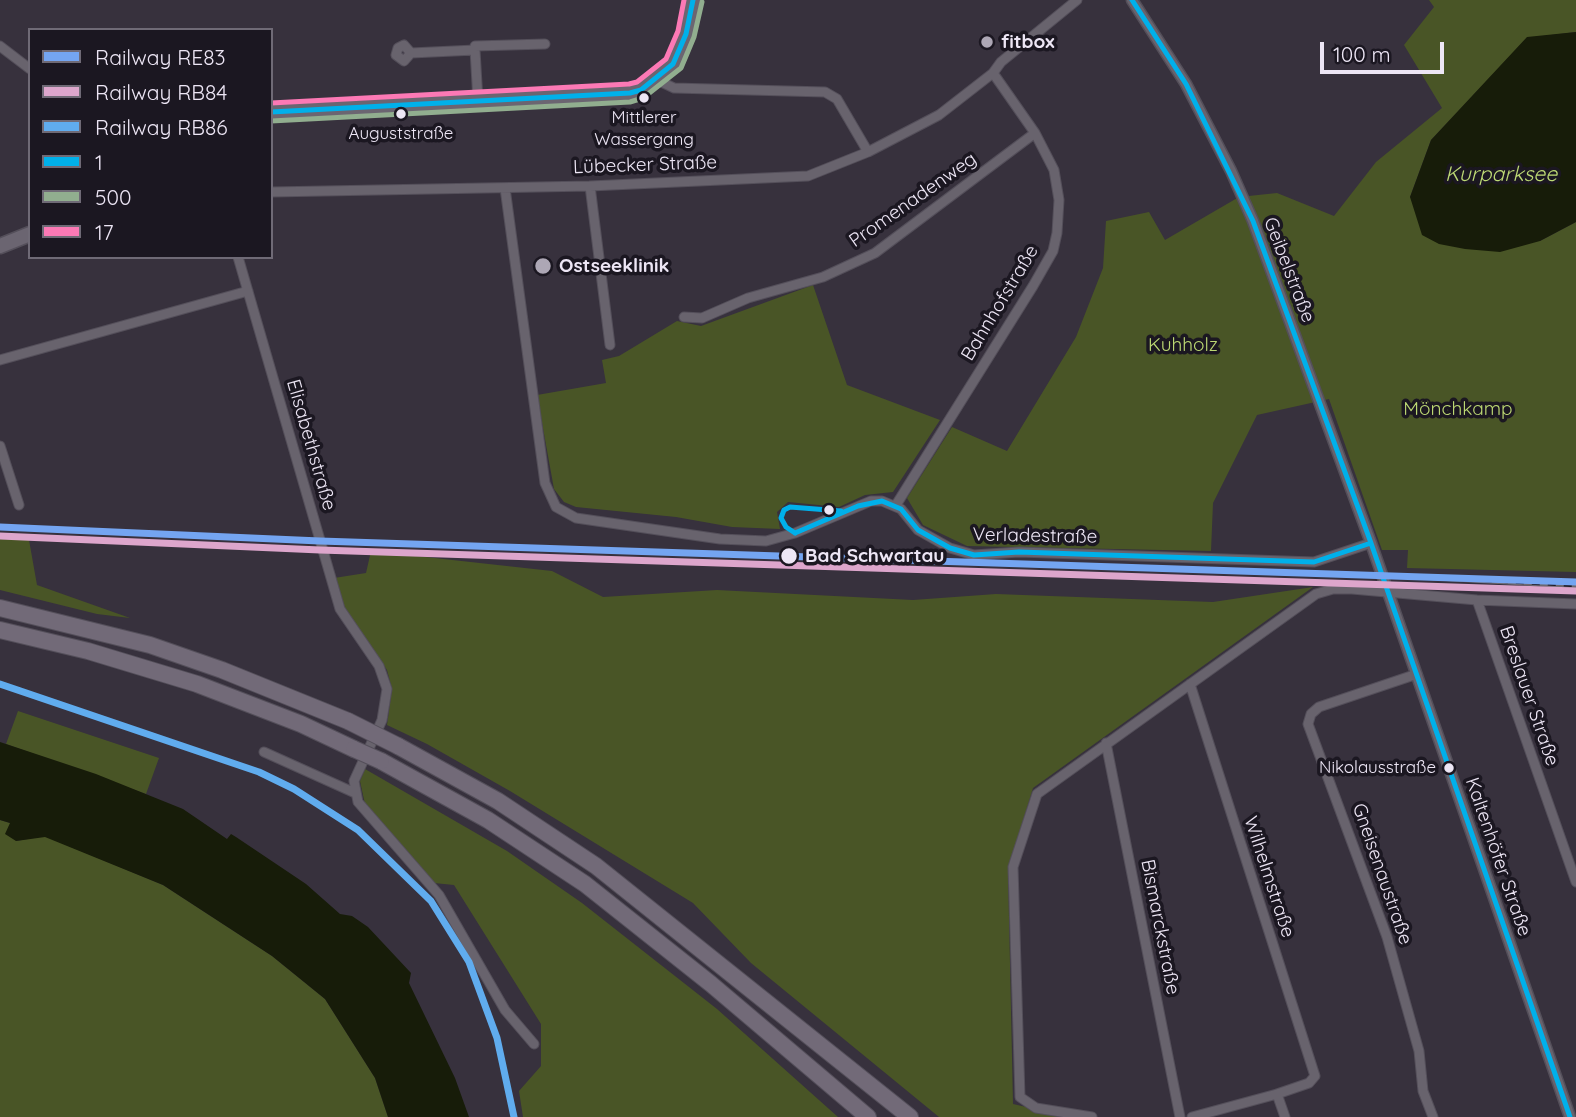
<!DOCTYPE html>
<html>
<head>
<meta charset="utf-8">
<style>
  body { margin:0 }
  #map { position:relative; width:1576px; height:1117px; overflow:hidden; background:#37313d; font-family:Quicksand,sans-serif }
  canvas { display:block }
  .legend { position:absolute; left:28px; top:28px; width:245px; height:231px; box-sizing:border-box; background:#1b1721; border:2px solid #6f6a76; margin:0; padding:9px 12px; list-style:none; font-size:21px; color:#ede6f5 }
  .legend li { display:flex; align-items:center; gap:14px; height:35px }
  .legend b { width:35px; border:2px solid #6f6a76 }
  .scale { position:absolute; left:1320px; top:42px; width:124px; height:32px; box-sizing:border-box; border:4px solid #ede6f5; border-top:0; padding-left:9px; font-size:21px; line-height:24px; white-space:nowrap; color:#ede6f5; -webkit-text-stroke:5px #1b1721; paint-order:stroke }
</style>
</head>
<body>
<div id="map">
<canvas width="1576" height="1117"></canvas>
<ul class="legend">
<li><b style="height:9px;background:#74a5f1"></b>Railway RE83</li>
<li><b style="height:9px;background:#dda6cc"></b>Railway RB84</li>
<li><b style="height:9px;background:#60acee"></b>Railway RB86</li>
<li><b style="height:9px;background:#00b0ea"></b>1</li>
<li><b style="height:9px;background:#91ae8f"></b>500</li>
<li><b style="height:9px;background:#fc79b5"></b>17</li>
</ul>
<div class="scale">100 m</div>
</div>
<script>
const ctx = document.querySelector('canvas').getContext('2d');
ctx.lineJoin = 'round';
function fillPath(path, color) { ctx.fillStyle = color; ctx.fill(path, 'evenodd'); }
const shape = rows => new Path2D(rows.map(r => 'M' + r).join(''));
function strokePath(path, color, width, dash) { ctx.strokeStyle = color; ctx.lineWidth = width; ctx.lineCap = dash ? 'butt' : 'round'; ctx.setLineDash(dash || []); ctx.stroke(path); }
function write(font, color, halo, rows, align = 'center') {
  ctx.font = font + ' Quicksand,sans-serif'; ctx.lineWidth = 7; ctx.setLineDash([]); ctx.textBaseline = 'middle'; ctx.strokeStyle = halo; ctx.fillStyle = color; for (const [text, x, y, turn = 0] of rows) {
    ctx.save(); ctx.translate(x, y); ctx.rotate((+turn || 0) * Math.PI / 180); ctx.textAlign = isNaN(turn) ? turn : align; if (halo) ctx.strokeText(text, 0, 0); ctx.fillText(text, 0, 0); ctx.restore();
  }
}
fillPath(shape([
  [1429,0,1576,0,1576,32,1527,38,1431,140,1410,197,1540,241,1576,222,1576,572,1407,568,1408,550,1382,550,1329,399,1257,415,1213,503,1211,551,967,546,923,525,907,498,952,427,1007,451,1076,337,1103,268,1106,221,1149,212,1165,240,1239,197,1277,193,1334,216,1376,162,1442,108,1404,45,1434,7],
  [813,285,847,385,940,420,893,492,865,495,839,507,788,502,777,512,780,529,732,527,676,517,576,507,564,502,554,489,537,395,606,383,602,360,619,356,677,321,701,326],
  [0,538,29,540,37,585,130,618,97,614,0,590],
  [371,551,552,571,603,597,717,590,913,600,996,594,1213,602,1313,587,1033,788,1008,870,1013,1104,1070,1117,939,1117,751,963,693,903,510,791,427,744,387,725,392,689,387,670,341,604,334,578,366,573],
  [18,711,159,758,146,794,6,744],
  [365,769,507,851,582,903,717,1009,838,1117,523,1117,519,1091,541,1066,541,1024,454,885,434,883,366,809,360,781],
  [0,820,10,823,16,841,45,836,163,885,272,956,325,999,375,1078,388,1117,0,1117]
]), '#495526');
fillPath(shape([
  [1576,32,1576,222,1540,241,1500,252,1465,249,1439,244,1422,235,1410,197,1431,140,1527,37],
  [0,742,96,774,183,809,227,839,231,834,236,837,306,884,340,914,352,916,368,927,411,973,409,983,455,1078,469,1117,388,1117,375,1078,325,999,272,956,163,885,45,837,16,841,5,834,10,823,0,820]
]), '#171c09');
const minor = shape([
  [0,46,30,69],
  [475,50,475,46,545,44],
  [411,53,404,45,398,48,396,55,404,61,411,53,475,50,478,101],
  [655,79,674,88,825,92,837,99,868,152],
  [590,186,610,345],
  [505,188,545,483,556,507,576,518,720,539,766,541,795,533,871,501,882,501,901,509,918,530,950,548,974,555,1019,552,1314,562,1371,543],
  [271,192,590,186,808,176,868,152,939,115,993,73,1001,62,1077,0],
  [238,257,340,609,379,666,387,689,382,720,354,781,358,802,439,895,505,1010,534,1044],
  [684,317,702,318,748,298,823,277,875,253,1035,133],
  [0,360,248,291],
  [0,446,19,505],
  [896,505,1033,286,1053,251,1057,233,1059,200,1054,170,1035,133,993,73],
  [1477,600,1576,882],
  [1417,674,1319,707,1311,714,1308,724,1387,937,1419,1051,1423,1091,1433,1117],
  [1190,684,1315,1076,1309,1083,1277,1094,1192,1117],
  [1106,743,1180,1117],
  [264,752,355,793],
  [1277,1094,1285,1117],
  [1092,1117,1036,1108,1020,1097,1013,867,1037,794,1316,594,1333,589,1352,589,1477,600,1576,604]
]);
const tertiary = shape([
  [1132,0,1186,84,1231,171,1253,221,1371,543,1570,1117]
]);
const primary = shape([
  [271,112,630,93,641,90,673,64,686,34,693,0],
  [0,246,30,234]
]);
const motorway = shape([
  [0,608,150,645,222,670,348,721],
  [0,630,88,651,197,684,301,724,354,749],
  [398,746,498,801,596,866,910,1117],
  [381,761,488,820,585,884,711,984,868,1117]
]);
strokePath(minor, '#544f5a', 11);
strokePath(tertiary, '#544f5a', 13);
strokePath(primary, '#544f5a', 17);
strokePath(motorway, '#544f5a', 18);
strokePath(minor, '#68636d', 9);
strokePath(tertiary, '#68636d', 10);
strokePath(primary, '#6b6571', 14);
strokePath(motorway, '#726a78', 16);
const rail = shape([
  [1420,577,1576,586]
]);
strokePath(rail, '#6c6870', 5);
strokePath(rail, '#1b1721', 2.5, [8]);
const motorwayBridge = shape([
  [348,721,398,746],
  [354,749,381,761]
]);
strokePath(motorwayBridge, '#544f5a', 18, []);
strokePath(motorwayBridge, '#726a78', 16);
strokePath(shape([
  [1132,0,1186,84,1253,221,1371,543,1570,1117],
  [271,112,630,93,641,90,673,64,686,34,693,0],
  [795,533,858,506,882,501,901,509,918,530,950,548,974,555,1019,552,1314,562,1371,543],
  [795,533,786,527,781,518,784,510,790,507,841,511]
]), '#00b0ea', 5);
strokePath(shape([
  [271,121,630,102,643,98,681,68,694,37,702,2]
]), '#91ae8f', 5);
strokePath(shape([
  [271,103,629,84,637,82,666,59,678,31,684,0]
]), '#fc79b5', 5);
strokePath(shape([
  [0,527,320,541,1576,582]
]), '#74a5f1', 7);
strokePath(shape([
  [0,536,320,550,1576,591]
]), '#dda6cc', 7);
strokePath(shape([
  [0,684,259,772,294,789,358,830,431,901,469,962,497,1038,514,1117]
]), '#60acee', 7);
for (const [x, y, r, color] of [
  [987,42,7,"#ada7b5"],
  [644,98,6,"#ede6f5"],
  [401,114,6,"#ede6f5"],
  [543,266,9,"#ada7b5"],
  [829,510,6,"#ede6f5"],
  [789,556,9,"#ede6f5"],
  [1449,768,6,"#ede6f5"]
]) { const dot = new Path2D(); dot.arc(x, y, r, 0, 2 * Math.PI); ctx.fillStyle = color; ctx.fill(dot); strokePath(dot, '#1b1721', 2.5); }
write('17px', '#ede6f5', '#1b1721', [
  ["Mittlerer",644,118],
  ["Wassergang",644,140],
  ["Auguststraße",401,134],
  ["Nikolausstraße",1436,768,"right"]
]);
write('bold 19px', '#ede6f5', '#1b1721', [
  ["fitbox",1001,42],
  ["Ostseeklinik",559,266]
], 'left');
write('19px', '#ede6f5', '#1b1721', [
  ["Lübecker Straße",645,165,-2],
  ["Promenadenweg",913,200,-35],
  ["Geibelstraße",1289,270,69],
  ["Bahnhofstraße",1000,303,-59],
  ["Elisabethstraße",311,445,74],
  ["Verladestraße",1035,536,1],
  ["Breslauer Straße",1529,696,71],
  ["Kaltenhöfer Straße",1498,857,71],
  ["Gneisenaustraße",1382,874,71],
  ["Wilhelmstraße",1269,877,72],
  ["Bismarckstraße",1160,927,79]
]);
write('19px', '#bcd873', '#1b1721', [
  ["Kuhholz",1183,345],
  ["Mönchkamp",1458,409]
]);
write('bold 19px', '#ede6f5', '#1b1721', [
  ["Bad Schwartau",805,556]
], 'left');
write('italic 21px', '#beda75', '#1b1721', [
  ["Kurparksee",1501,175]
]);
</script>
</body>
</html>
